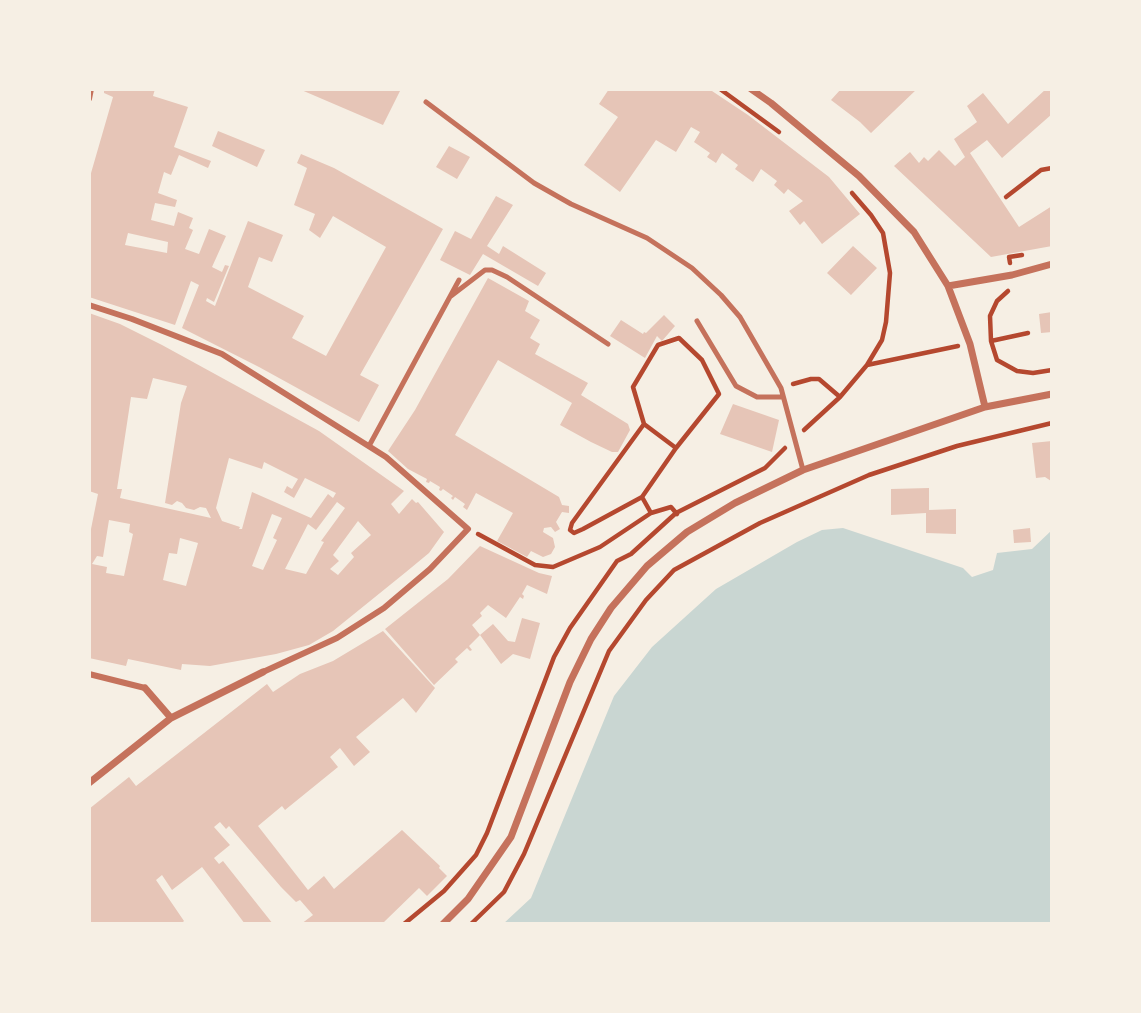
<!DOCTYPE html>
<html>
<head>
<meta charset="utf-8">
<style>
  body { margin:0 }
  #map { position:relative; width:1141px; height:1013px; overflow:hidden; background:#f6efe4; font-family:"Open Sans",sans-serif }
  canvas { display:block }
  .frame { position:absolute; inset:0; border:91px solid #f6efe4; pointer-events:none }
</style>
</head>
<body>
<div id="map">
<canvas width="1141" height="1013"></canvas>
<div class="frame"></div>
</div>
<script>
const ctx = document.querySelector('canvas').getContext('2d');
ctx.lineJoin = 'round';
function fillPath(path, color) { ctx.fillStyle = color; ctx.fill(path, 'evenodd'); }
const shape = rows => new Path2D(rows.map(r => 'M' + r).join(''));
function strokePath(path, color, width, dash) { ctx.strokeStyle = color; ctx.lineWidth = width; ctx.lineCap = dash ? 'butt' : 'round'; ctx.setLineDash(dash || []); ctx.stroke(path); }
fillPath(shape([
  [843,528,963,568,972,577,993,570,997,553,1032,549,1052,530,1052,924,503,924,531,898,614,696,652,647,716,589,797,542,822,530]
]), '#c9d6d2');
fillPath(shape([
  [104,89,155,89,153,96,188,107,174,147,211,161,208,168,179,155,171,175,164,172,158,193,177,200,175,207,155,203,151,220,174,226,178,212,193,218,189,228,193,230,185,249,199,254,209,229,226,236,212,267,222,272,225,265,229,266,214,302,207,298,206,301,215,306,248,221,283,235,272,262,259,257,248,287,304,316,292,338,326,356,386,247,333,216,320,238,309,230,315,214,294,205,307,168,297,163,301,154,334,168,443,229,360,375,379,385,359,422,259,367,182,328,199,285,191,281,175,325,89,297,89,180,113,97,104,93],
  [128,233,168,242,167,253,125,245],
  [299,89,401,89,383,125],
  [609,89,709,89,748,115,829,177,860,214,822,244,804,221,800,225,789,211,803,201,788,189,784,194,774,185,777,181,761,169,753,182,735,169,738,165,722,153,716,163,707,157,710,153,694,142,700,132,691,127,676,152,656,140,620,192,584,165,618,117,599,104],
  [841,89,917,89,871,133,860,122,831,100],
  [1046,89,1052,90,1052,114,1002,158,987,140,970,153,1019,227,1052,206,1052,246,991,257,894,166,910,152,919,163,924,157,928,161,939,150,955,166,965,157,954,139,977,122,967,106,983,93,1008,124],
  [218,131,265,150,257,167,212,146],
  [449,146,470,157,457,179,436,167],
  [496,196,513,205,487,246,499,254,503,246,546,273,538,286,483,254,470,275,440,260,455,231,471,239],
  [853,246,877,268,851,295,827,273],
  [488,278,529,301,525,311,540,320,530,338,540,344,535,354,588,383,581,395,628,424,630,430,618,452,612,452,591,442,560,425,572,403,498,360,455,435,559,497,562,505,569,506,569,513,562,512,556,522,560,529,555,532,551,527,544,528,543,532,553,538,555,547,551,554,543,557,531,551,527,557,497,541,513,513,476,493,467,510,463,507,465,504,455,497,453,500,451,498,453,496,443,489,441,491,439,490,440,487,430,481,429,483,426,482,427,479,408,469,388,451,415,410],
  [1052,312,1052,332,1041,333,1039,314],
  [89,313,120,324,162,345,319,431,404,491,391,504,399,514,412,499,416,503,418,502,444,532,429,553,406,572,333,631,309,645,276,654,210,666,182,664,181,670,128,659,126,666,89,658,89,539,98,494,89,491],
  [153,378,187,386,181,403,165,503,172,505,177,501,182,503,186,508,194,510,200,507,206,508,211,518,120,498,122,489,117,489,131,397,147,399],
  [229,458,262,469,264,462,298,479,292,489,287,486,284,492,294,498,305,478,336,493,333,498,328,494,311,518,252,492,242,529,239,529,240,527,222,521,216,508],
  [337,502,345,508,321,541,324,542,306,574,285,569,308,524,316,530],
  [272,514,282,518,273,538,277,540,263,570,252,566],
  [109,520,130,524,129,532,133,534,124,576,106,573,107,567,92,564,97,556,103,557],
  [358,521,371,535,351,553,354,557,338,575,330,569,339,561,333,555],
  [180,538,198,543,186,586,163,580,169,553,177,554],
  [664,315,675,326,662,341,657,336,645,358,610,336,621,320,643,334,644,332,646,333],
  [733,404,779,420,772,452,720,434],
  [1052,441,1052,480,1051,481,1045,477,1036,478,1032,443],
  [929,488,929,510,956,509,956,534,926,533,926,513,891,515,891,489],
  [1030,528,1031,542,1014,543,1013,530],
  [480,546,539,573,552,576,547,594,527,585,522,594,524,596,523,599,520,597,506,618,488,605,480,613,482,616,472,625,480,635,469,646,472,650,470,651,467,648,455,659,458,662,434,685,385,629,448,579],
  [522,618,540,623,530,659,513,654,501,664,480,635,493,624,508,641,515,642],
  [383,631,435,688,416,713,403,698,356,737,370,752,354,766,340,748,330,757,338,767,285,810,282,806,258,826,308,890,324,876,334,889,402,830,440,866,439,868,447,876,427,896,419,888,384,922,386,924,301,924,313,915,300,900,296,902,281,887,229,826,226,829,220,822,214,827,230,845,214,858,219,864,223,861,273,924,245,924,202,867,172,890,162,875,156,880,184,921,181,924,89,924,89,809,129,777,136,786,267,684,273,692,300,674,333,661]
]), '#e6c5b7');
strokePath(shape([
  [720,89,779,132],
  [1006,197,1041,170,1052,168],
  [1010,263,1009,257,1022,255],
  [1008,291,997,301,990,316,991,341,997,360,1017,371,1033,373,1052,370],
  [991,341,1028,333],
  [867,365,958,346],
  [793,384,811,379,819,379,840,397],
  [644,424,572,523,570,530,574,533,583,529,642,497,676,448,719,394,702,360,679,338,658,345,633,387,644,424,676,448],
  [804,430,840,397,867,365,882,340,886,322,890,273,883,233,871,215,852,193],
  [642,497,651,513],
  [478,534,535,565,553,567,600,547,651,513,671,507,677,514],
  [404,924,444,891,476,855,487,833,554,657,570,628,617,561,631,554,676,513,765,468,785,448],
  [471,924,504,892,524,854,609,651,646,600,674,570,760,523,869,475,957,446,1052,423]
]), '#b5482f', 4.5);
strokePath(shape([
  [426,102,534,183,571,204,647,238,692,268,721,295,740,317,781,388,803,470],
  [451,296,485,270,492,270,507,277,608,344],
  [697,321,736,386,757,397,783,397],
  [369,446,459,280]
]), '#c5725c', 5);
strokePath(shape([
  [89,99,91,89],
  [89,305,132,319,222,354,386,457,468,529,430,569,384,608,337,638,263,672],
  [89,674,145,688]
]), '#c5725c', 6);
strokePath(shape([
  [751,89,771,103,859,176,914,232,948,286,970,344,985,407],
  [948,286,1012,275,1052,264],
  [145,688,171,718],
  [89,783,171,718,263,672],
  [443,924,468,899,511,837,570,682,591,639,611,608,647,566,687,532,735,503,803,470,985,407,1052,394]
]), '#c5725c', 7);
</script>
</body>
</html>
